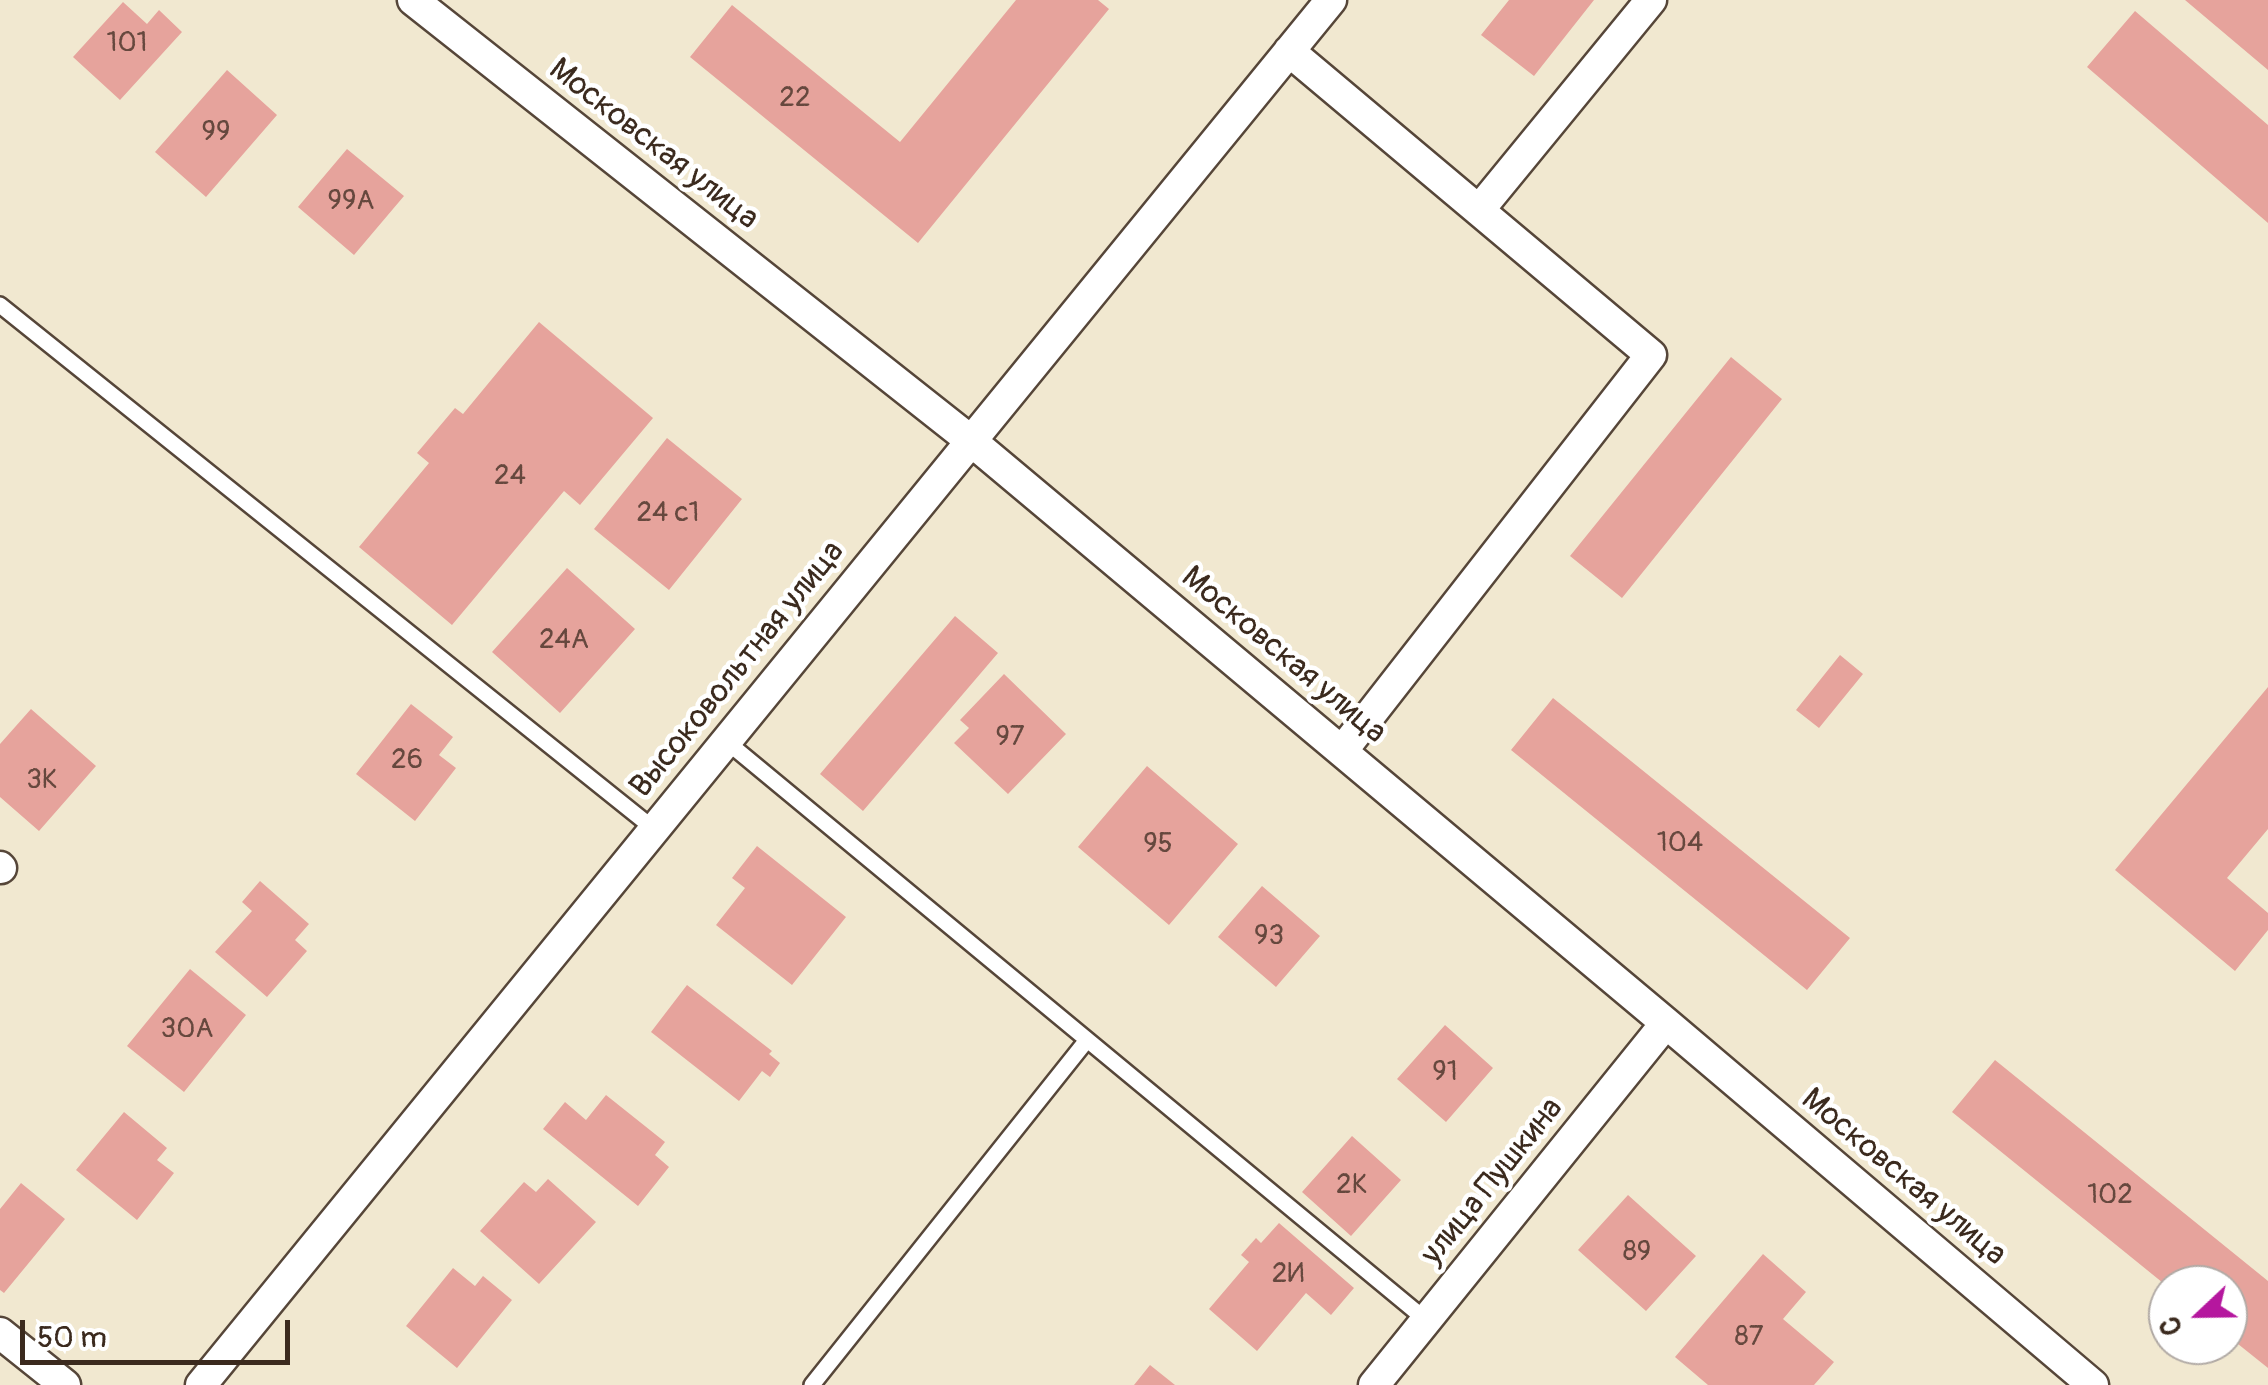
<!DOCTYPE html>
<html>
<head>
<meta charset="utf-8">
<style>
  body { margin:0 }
  #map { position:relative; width:2268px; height:1385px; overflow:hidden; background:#f1e8d0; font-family:Pangolin,sans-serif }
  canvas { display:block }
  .north { position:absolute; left:2148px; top:1265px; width:100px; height:100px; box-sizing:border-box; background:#fff; border:2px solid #b1aaa5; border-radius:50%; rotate:248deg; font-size:28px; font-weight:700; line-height:40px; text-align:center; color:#3b2a1e }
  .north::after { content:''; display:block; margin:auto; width:35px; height:45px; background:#b5179e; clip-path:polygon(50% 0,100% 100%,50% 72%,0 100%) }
  .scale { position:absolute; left:20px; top:1320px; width:270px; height:45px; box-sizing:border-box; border:5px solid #3b2a1e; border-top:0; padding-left:12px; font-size:30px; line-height:35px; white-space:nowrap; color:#3b2a1e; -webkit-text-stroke:8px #fff; paint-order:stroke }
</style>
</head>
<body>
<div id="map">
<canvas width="2268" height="1385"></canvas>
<div class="north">С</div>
<div class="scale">50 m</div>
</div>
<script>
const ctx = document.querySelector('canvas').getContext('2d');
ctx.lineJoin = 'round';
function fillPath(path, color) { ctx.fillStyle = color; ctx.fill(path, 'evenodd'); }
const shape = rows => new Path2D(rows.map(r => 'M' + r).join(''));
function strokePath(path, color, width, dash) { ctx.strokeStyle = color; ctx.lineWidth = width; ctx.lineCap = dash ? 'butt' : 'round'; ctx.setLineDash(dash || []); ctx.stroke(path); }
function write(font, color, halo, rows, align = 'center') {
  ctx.font = font + ' Pangolin,sans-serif'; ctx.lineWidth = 9; ctx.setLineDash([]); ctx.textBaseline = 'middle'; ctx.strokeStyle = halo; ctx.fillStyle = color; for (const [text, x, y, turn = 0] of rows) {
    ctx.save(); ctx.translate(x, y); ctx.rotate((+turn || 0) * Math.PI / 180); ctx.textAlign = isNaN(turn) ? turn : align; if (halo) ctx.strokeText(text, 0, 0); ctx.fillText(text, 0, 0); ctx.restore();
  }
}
fillPath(shape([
  [1016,0,1098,0,1109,9,918,243,690,57,732,5,900,142],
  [1509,0,1594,0,1534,76,1481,35],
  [2185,0,2268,0,2268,70],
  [123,2,147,24,159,10,182,32,120,100,73,57],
  [2135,11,2268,125,2268,223,2087,67],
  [227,70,277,115,206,197,155,152],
  [347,149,404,196,354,255,298,207],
  [539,322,653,418,580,505,564,491,452,625,359,547,429,463,417,453,455,408,463,414],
  [1731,357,1782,399,1622,598,1570,556],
  [667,438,742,499,669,590,594,529],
  [567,568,635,629,560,713,492,652],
  [955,616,998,653,863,811,820,774],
  [1840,655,1863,674,1819,728,1796,710],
  [1004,674,1066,734,1008,794,954,743,969,728,960,720],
  [2268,687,2268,829,2227,878,2268,913,2268,930,2235,971,2115,870],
  [1553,698,1850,938,1807,990,1511,750],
  [411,704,453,737,439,755,456,768,415,821,356,774],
  [31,709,96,766,39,831,0,797,0,744],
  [1147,766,1238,844,1169,925,1078,847],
  [757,846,846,917,792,985,716,925,745,888,732,878],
  [260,881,309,924,295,940,307,951,267,997,215,952,252,911,242,902],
  [1262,886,1320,936,1276,987,1218,937],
  [190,969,246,1015,184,1092,127,1046],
  [687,985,772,1051,769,1054,780,1063,770,1077,762,1071,739,1101,651,1032],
  [1445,1025,1493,1068,1446,1122,1397,1079],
  [1995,1060,2268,1281,2268,1368,2228,1336,2228,1285,2168,1285,2168,1287,1952,1112],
  [606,1095,665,1142,655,1155,669,1167,638,1206,543,1129,565,1102,586,1120],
  [124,1112,167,1148,157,1160,174,1173,137,1220,76,1170],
  [1352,1136,1401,1180,1351,1236,1302,1192],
  [548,1179,596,1222,539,1284,480,1231,524,1182,536,1192],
  [21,1183,65,1219,4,1293,0,1290,0,1209],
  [1628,1195,1696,1256,1646,1311,1578,1250],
  [1279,1223,1354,1288,1331,1315,1306,1293,1257,1351,1209,1309,1249,1262,1241,1255,1256,1238,1261,1243],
  [1763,1254,1806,1292,1783,1319,1834,1362,1814,1385,1708,1385,1675,1357],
  [453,1268,475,1286,483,1276,512,1300,457,1368,406,1326],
  [1150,1365,1175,1385,1134,1385]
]), '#e6a39c');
const lane = shape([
  [0,305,654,829],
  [726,741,1426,1320],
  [812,1385,1087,1040]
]);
const street = shape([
  [413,0,970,440,1666,1023,2093,1385],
  [1289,51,1651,355,1342,751],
  [1479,210,1651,0],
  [0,867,1,868],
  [0,1333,65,1385],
  [201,1385,1331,0],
  [1374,1385,1666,1023]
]);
strokePath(lane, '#564639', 20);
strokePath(street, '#564639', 35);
strokePath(lane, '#fff', 15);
strokePath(street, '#fff', 30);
write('28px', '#66483e', null, [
  ["101",127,44],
  ["22",795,99],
  ["99",216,133],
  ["99А",351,202],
  ["24",510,477],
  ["24 с1",668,514],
  ["24А",564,641],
  ["97",1010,738],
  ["26",407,761],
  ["3К",42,781],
  ["104",1680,844],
  ["95",1158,845],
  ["93",1269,937],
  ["30А",187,1030],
  ["91",1445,1073],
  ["2К",1352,1186],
  ["102",2110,1196],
  ["89",1637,1253],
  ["2И",1288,1275],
  ["87",1749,1338]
]);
write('32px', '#3b2a1e', '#fff', [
  ["Московская улица",653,145,38],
  ["Московская улица",1283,656,40],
  ["Высоковольтная улица",738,670,-51],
  ["Московская улица",1903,1178,40],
  ["улица Пушкина",1493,1182,-51]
]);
</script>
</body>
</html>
